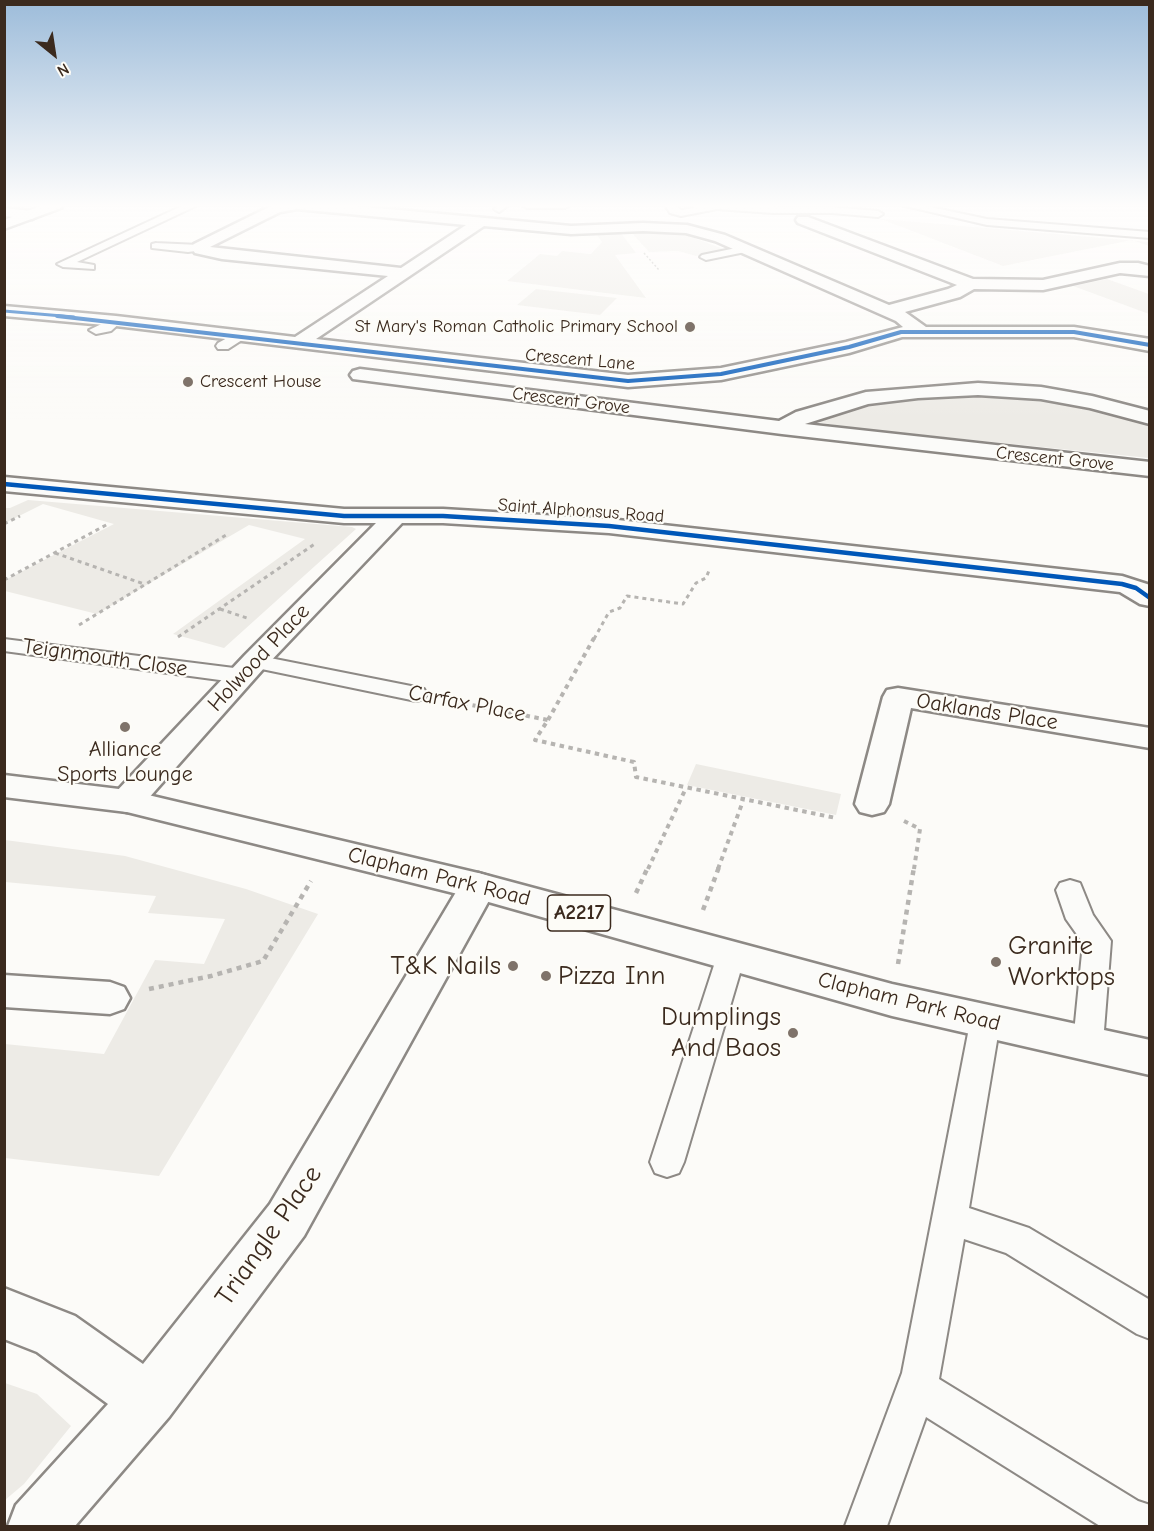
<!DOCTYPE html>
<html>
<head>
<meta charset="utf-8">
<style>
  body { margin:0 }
  #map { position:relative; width:1154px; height:1531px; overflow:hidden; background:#fcfbf8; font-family:"Comic Neue",sans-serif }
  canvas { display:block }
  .frame { position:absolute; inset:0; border:6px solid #3b2a1e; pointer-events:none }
  .north { position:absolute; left:24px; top:24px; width:60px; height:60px; -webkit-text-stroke:4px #fdfcf7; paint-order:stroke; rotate:150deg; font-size:16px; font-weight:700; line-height:24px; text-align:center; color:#3b2a1e }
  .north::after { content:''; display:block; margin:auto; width:21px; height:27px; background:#3b2a1e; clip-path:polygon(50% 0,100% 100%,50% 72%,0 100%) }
</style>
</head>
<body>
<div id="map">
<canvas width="1154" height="1531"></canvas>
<div class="frame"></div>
<div class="north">N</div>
</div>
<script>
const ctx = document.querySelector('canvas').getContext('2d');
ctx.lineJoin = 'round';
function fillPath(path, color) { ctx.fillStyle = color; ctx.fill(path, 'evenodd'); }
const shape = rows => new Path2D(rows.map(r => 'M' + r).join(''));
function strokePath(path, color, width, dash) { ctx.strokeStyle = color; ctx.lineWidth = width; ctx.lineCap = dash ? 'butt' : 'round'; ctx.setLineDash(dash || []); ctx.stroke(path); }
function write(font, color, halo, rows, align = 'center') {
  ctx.font = font + ' "Comic Neue",sans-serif'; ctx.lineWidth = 4.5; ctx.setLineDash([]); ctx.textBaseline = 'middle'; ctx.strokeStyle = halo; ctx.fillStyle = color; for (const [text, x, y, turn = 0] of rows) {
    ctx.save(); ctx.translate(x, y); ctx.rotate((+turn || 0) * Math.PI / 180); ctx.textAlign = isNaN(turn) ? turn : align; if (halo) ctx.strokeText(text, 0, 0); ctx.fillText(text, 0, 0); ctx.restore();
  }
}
fillPath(shape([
  [881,219,1149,242,1149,246,1132,240,1003,266],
  [650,232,686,235,726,250,696,256,678,251,649,252,632,233],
  [621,233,636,253,615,255,646,298,507,281,540,254,557,256,562,251,591,254,602,242,597,235],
  [1107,279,1149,294,1149,314,1073,286],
  [536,289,617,298,600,315,517,305],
  [964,395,1049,399,1134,416,1149,423,1149,458,846,427,812,421,876,403],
  [28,500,352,527,356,529,224,648,173,634,305,539,249,525,97,614,5,591,5,580,114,524,43,504,5,523,5,508,10,508],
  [696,764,841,794,836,815,687,785],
  [5,840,125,856,246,889,318,914,159,1176,5,1158,5,1044,104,1054,155,960,204,964,225,919,148,913,156,896,5,882],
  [5,1383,37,1394,71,1426,24,1484,5,1500]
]), '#edebe6');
const service = shape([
  [184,205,198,205,77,262,94,265,94,269,63,267,57,264,184,205],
  [498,205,509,205,499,212,494,209,498,205],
  [522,205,570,205,565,208,527,208,522,205],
  [665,205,675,205,681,210,695,208,690,205,832,207,878,211,883,214,878,217,832,213,773,213,717,209,681,216,670,213,665,205],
  [901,205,921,205,987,219,1150,232,1150,238,987,225,901,205],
  [156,243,199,245,205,248,203,250,188,252,152,248,152,244,156,243],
  [746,246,750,247,750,251,706,260,700,257,702,255,746,246],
  [116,317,122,321,111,331,96,334,89,330,116,317],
  [240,331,247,335,245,338,228,349,218,349,216,346,218,343,240,331],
  [4,639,242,669,250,671,253,676,250,681,242,683,4,651,4,639],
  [255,655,416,687,424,689,427,694,424,699,416,701,247,666,244,661,247,656,255,655],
  [1070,880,1080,883,1093,915,1111,941,1103,1043,1099,1052,1088,1055,1077,1052,1073,1043,1083,943,1066,919,1056,890,1060,883,1070,880],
  [731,945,741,948,745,956,684,1162,679,1173,667,1177,655,1173,650,1162,717,956,721,948,731,945],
  [985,1011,996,1014,1000,1023,969,1208,1029,1228,1150,1300,1150,1339,1137,1334,1006,1253,964,1239,939,1379,1138,1501,1150,1505,1150,1526,1100,1526,926,1417,887,1526,845,1526,902,1373,970,1023,974,1014,985,1011]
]);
const minor = shape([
  [345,205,571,226,643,223,687,225,725,235,889,305,948,289,957,285,798,223,796,220,798,217,808,217,973,279,1043,280,1120,263,1138,263,1150,266,1150,276,1120,273,1043,290,974,289,960,297,905,312,926,327,1074,327,1150,339,1150,351,1074,337,902,337,849,353,721,380,628,387,116,326,4,316,4,306,116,316,295,337,388,276,222,259,195,253,191,247,194,244,271,206,345,205],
  [297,209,466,225,401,268,210,247,280,212,297,209],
  [484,226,571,234,643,231,686,233,715,241,896,321,903,327,846,342,721,368,628,375,316,339,484,226],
  [4,208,32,211,39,215,32,219,4,216,4,208],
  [360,369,779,421,796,412,866,392,978,383,1041,387,1092,396,1150,411,1150,424,1090,408,1041,399,978,395,918,398,868,404,805,424,1150,462,1150,476,782,434,353,379,350,375,353,371,360,369],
  [4,477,344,509,443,509,609,519,1122,576,1150,585,1150,606,1140,604,1120,592,609,533,443,523,402,523,265,667,139,809,127,812,115,809,110,801,115,793,245,655,376,523,344,523,4,491,4,477],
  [898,688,1150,728,1150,748,911,708,889,804,884,812,872,815,860,812,855,804,883,697,887,690,898,688],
  [478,873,491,877,497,886,304,1236,169,1417,75,1526,8,1526,16,1505,108,1404,37,1352,4,1339,4,1288,75,1316,143,1364,270,1204,465,877,478,873],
  [4,975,110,982,124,987,130,998,124,1009,110,1014,4,1007,4,975]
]);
const tertiary = shape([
  [43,205,63,205,61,208,4,229,4,220,43,205]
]);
const primary = shape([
  [4,775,127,790,478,873,892,984,1150,1040,1150,1075,892,1016,478,899,127,812,4,797,4,775]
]);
strokePath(service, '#8d8985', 4);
strokePath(minor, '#8d8985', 5);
strokePath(tertiary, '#8d8985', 5);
strokePath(primary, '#8d8985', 5);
strokePath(shape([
  [644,253,659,270]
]), '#b6b4b1', 1.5, [2, 2]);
strokePath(shape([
  [4,524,20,516],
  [55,553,144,584],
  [4,580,108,524],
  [220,609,250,619],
  [79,625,226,535],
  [178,637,316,543],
  [594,639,609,612,620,608,627,596,683,604,696,583,706,578,710,568]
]), '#b6b4b1', 3, [4, 4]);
strokePath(shape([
  [446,700,548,720,535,740,634,762,636,777,836,818],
  [548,720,594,638],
  [904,821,920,829,914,869],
  [648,869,686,788],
  [718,869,743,801]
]), '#b6b4b1', 4, [4.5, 4.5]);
strokePath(shape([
  [636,893,648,867],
  [703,910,719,867],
  [898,964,914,867],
  [149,989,211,976,263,961,311,881]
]), '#b6b4b1', 4.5, [5, 5]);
fillPath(service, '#fbfbf9');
fillPath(minor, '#fbfbf9');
fillPath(tertiary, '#fbfbf9');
fillPath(primary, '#fbfbf9');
strokePath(shape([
  [4,311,74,317]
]), '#0057b8', 3);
strokePath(shape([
  [57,316,628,381,721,374,849,347,901,332,1074,332,1150,345]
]), '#0057b8', 4);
strokePath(shape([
  [4,484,344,516,443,516,609,526,1122,584,1136,588,1150,598]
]), '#0057b8', 4.5);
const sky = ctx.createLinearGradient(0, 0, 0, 419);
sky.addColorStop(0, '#9dbcda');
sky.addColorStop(0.49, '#fefdfc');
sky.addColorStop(1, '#fefdfc00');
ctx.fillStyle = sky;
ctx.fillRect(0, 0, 1154, 419);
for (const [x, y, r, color] of [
  [690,327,6,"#7f736a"],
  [188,382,6,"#7f736a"],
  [125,727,6,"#7f736a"],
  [996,962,6,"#7f736a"],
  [513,966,6,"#7f736a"],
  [546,976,6,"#7f736a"],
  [793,1033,6,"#7f736a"]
]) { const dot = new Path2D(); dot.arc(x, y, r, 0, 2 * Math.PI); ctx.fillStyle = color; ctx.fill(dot); strokePath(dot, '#fdfcf7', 2); }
write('18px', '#3b2a1e', '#fdfcf7', [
  ["St Mary's Roman Catholic Primary School",678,327],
  ["Crescent House",200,382,"left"]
], 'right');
write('18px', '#3b2a1e', '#fdfcf7', [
  ["Crescent Lane",580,360,5],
  ["Crescent Grove",571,401,7],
  ["Crescent Grove",1055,459,6],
  ["Saint Alphonsus Road",581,511,4]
]);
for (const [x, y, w] of [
  [579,913,63]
]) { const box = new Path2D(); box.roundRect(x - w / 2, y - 18, w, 36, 4.5); ctx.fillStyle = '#fdfcf7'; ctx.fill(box); strokePath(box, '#3b2a1e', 1.5); }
write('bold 21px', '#3b2a1e', null, [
  ["A2217",579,913]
]);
write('22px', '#3b2a1e', '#fdfcf7', [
  ["Teignmouth Close",105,658,8],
  ["Holwood Place",259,658,-47],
  ["Carfax Place",467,704,11],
  ["Oaklands Place",987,712,9],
  ["Clapham Park Road",439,877,14],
  ["Clapham Park Road",909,1002,14]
]);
write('22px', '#3b2a1e', '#fdfcf7', [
  ["Alliance",125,750],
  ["Sports Lounge",125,775]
]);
write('27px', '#3b2a1e', '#fdfcf7', [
  ["Granite",1008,946],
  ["Worktops",1008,977],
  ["T&K Nails",501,966,"right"],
  ["Pizza Inn",558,976],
  ["Dumplings",781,1017,"right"],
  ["And Baos",781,1048,"right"]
], 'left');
write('27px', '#3b2a1e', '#fdfcf7', [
  ["Triangle Place",269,1236,-55]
]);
</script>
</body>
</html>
